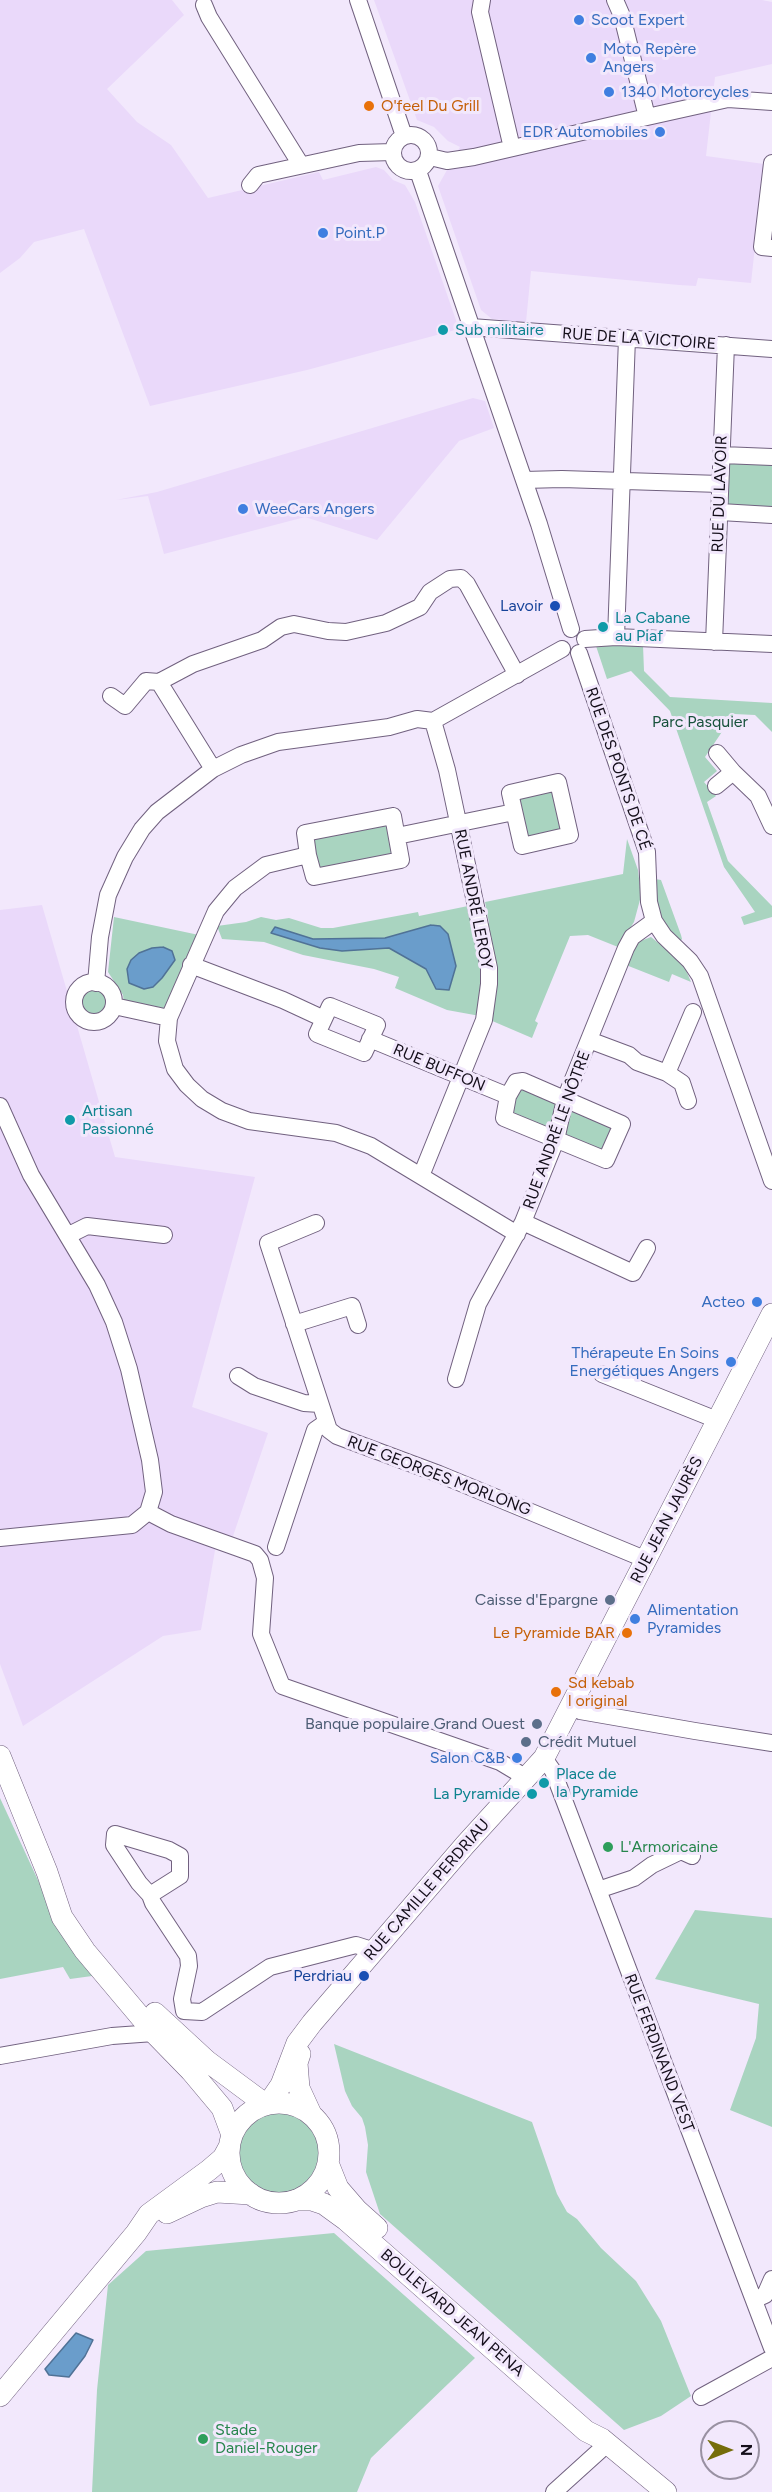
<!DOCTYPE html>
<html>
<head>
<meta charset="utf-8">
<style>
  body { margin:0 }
  #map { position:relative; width:772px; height:2492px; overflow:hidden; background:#f2e8fc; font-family:Figtree,sans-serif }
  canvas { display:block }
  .north { position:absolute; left:700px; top:2420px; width:60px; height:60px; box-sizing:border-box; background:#f2e8fc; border:2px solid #9991a2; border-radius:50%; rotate:90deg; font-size:16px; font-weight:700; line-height:24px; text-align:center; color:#140e1a }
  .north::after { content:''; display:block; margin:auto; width:21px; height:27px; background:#756d0a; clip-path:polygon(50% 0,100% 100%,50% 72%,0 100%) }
</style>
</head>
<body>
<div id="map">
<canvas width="772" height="2492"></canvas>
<div class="north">N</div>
</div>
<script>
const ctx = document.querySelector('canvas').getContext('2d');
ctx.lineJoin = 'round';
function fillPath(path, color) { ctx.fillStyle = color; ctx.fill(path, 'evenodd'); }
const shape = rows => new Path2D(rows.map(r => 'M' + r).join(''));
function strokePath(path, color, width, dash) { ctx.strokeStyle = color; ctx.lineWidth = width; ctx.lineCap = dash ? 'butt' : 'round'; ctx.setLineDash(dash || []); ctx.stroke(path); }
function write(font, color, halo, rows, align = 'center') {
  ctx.font = font + ' Figtree,sans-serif'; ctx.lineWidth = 6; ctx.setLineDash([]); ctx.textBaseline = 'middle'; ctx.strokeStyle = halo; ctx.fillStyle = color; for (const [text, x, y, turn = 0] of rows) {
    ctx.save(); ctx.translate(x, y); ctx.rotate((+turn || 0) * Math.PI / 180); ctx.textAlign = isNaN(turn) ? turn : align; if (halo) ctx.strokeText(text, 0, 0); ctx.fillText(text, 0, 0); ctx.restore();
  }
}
fillPath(shape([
  [0,0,172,0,184,15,107,89,137,122,171,145,208,198,319,172,323,180,376,167,384,170,393,180,405,185,415,202,459,329,307,370,150,406,84,229,34,242,20,258,0,273],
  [374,0,762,0,772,2,772,64,715,77,706,156,764,164,751,283,698,278,696,286,679,285,531,271,526,322,492,319,481,310,438,186,460,147,448,141,434,127,417,120],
  [473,398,485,401,494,428,459,441,377,540,305,517,164,554,148,496,116,500,157,492],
  [42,905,115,1157,255,1177,192,1407,268,1433,231,1542,217,1539,201,1630,163,1636,23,1726,0,1664,0,910]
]), '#ead9fa');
fillPath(shape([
  [727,460,772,462,772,510,724,508],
  [600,643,643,645,644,671,670,697,772,703,772,732,755,715,734,714,705,757,717,771,704,782,716,796,707,802,728,861,772,906,772,917,744,925,741,917,755,912,724,867,670,711,631,671,607,679,596,646],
  [552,791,566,829,527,839,517,796],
  [388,821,396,853,318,870,311,838],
  [627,839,638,870,641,896,634,922,618,947,588,935,570,936,535,1021,538,1023,532,1038,490,1020,485,924,489,923,485,902,623,874],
  [655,879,661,880,681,935,682,939,679,943,658,916],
  [468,906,481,963,483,989,480,1016,447,1010,395,988,399,977,374,969,303,955,264,942,222,939,217,926,246,922,261,917,276,920,289,918,321,928,333,928,418,912,419,916],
  [114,917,199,935,169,1010,124,1004,123,995,108,972],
  [651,937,683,963,691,982,672,974,669,982,626,965,638,942],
  '80 1002a15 15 0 1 1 30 0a15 15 0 1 1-30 0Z',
  [521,1088,553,1103,557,1100,551,1129,514,1121,511,1105],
  [570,1109,612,1122,607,1152,564,1141],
  [0,1798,49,1904,100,1977,92,1976,70,1979,63,1967,0,1979],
  [695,1910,772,1918,772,2127,730,2110,756,2038,759,2004,655,1979],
  [334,2044,532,2122,557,2194,567,2212,577,2219,601,2248,636,2281,661,2321,691,2396,661,2416,624,2430,380,2214,366,2172,368,2145,365,2127,362,2118,352,2106,345,2091],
  '237 2152a42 42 0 1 1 84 0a42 42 0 1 1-84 0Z',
  [334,2233,475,2358,371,2458,357,2492,92,2492,97,2390,108,2285,146,2251]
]), '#a9d4c0');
const water = shape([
  [431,925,440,926,448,934,456,966,449,990,436,989,426,969,389,948,342,951,320,948,271,933,275,927,313,939,385,938,431,925],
  [163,947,172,951,175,960,162,978,153,987,144,989,129,983,127,969,131,960,139,953,152,948,163,947],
  [76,2333,93,2340,85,2356,69,2377,49,2375,45,2369,76,2333]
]);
fillPath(water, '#6a9dcb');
strokePath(water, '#507296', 1.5);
const minor = shape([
  [358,0,404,136],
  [482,0,480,12,512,148],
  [204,5,209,17,301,165],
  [647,117,728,99,772,102],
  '393 153a18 18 0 1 1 36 0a18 18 0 1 1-36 0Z',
  [430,157,447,161,474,157,647,117,622,16,615,0],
  [772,163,762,247,772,248],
  [418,171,539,524,571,629],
  [250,185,258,175,359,153,393,152],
  [471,327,772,349],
  [722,455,772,457],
  [524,480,562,479,720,484],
  [720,512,772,515],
  [616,637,627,338],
  [585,639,616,637,772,644],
  [714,642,726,345],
  [579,653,647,852,649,902,654,921,664,936,690,961,700,976,772,1181],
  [111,696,125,706,146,681,159,682],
  [717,753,733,772],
  [213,769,159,682,193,664,262,640,281,627,294,624,328,631,346,632,386,623,420,607,430,592,450,579,461,578,467,584,517,675],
  [558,782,570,835,522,846,510,793,558,782],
  [716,786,733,772,758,796,772,826],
  [393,816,401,860,314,877,308,855,305,833,393,816],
  [397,836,514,812],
  [308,855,266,865,235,888,216,911,169,1018,167,1041,175,1069,187,1085,202,1099,222,1111,249,1121,336,1133,371,1146,517,1234],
  [191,965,283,1000,324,1019],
  '74 1002a20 20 0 1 1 40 0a20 20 0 1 1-40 0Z',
  [96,983,100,937,108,895,125,857,142,829,157,812,213,769,241,755,278,742,389,727,417,719,433,721,562,649],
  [114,1006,169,1018],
  [330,1006,377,1025,364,1053,317,1034,330,1006],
  [370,1039,508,1096],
  [589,1040,629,1055,637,1062,667,1073,693,1012],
  [667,1073,682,1083,688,1101],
  [523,1081,622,1124,606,1160,504,1118,508,1096,516,1082,523,1081],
  [0,1106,31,1175,97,1285,114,1322,129,1369,150,1460,154,1492,148,1512,132,1525,0,1538],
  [421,1176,484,1020,489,984,489,968,447,770,433,721],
  [523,1222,633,1273,647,1248],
  [316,1223,268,1243,329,1430,337,1436,439,1474,647,1560],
  [69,1235,87,1226,164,1235],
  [294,1324,352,1306,358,1325],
  [602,1374,717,1420],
  [238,1376,254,1386,304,1403,320,1404],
  [456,1379,478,1304,523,1222,556,1140,565,1099,626,948,632,937,654,921],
  [148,1512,171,1524,255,1554,260,1560,265,1578,261,1634,282,1686,500,1762,525,1777],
  [276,1547,315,1430,325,1423],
  [571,1707,580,1711,695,1731,772,1743],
  [544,1758,553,1771,772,2348],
  [598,1890,634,1878,652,1865,681,1851,692,1856],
  [150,1895,180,1876,180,1856,169,1850,115,1834,114,1845,139,1883,150,1895,153,1903,188,1956,189,1966,182,1999,184,2011,202,2012,270,1967,356,1945,375,1951],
  [0,2056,112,2036,154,2033],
  [754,2300,765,2295,772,2279],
  [701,2397,772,2358],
  [554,2492,607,2444]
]);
const major = shape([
  [0,1756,47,1872,62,1917,85,1951,154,2033,191,2071,222,2108,232,2135],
  [155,2013,207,2061,265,2104],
  [300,2054,297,2063,299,2088,311,2114],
  '229 2153a50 50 0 1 1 100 0a50 50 0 1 1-100 0Z',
  [268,2104,281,2085,297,2043,312,2023,465,1845,544,1758,772,1314],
  [328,2163,338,2188,357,2210,377,2228],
  [296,2200,312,2200,324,2204,346,2220,586,2431,602,2439,666,2492],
  [167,2213,201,2197,217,2192,251,2194],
  [0,2396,136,2233,149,2214,209,2170,223,2158,229,2147]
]);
strokePath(minor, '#71617f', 18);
strokePath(major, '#71617f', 22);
strokePath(minor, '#fff', 16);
strokePath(major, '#fff', 21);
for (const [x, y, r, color] of [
  [579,20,6,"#3f7fe0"],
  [591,58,6,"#3f7fe0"],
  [609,92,6,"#3f7fe0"],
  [369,106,6,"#e8710a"],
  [660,132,6,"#3f7fe0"],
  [323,233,6,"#3f7fe0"],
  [443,330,6,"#0f9aa8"],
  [243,509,6,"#3f7fe0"],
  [555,606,6,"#1a4fb4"],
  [603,627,6,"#0f9aa8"],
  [70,1120,6,"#0f9aa8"],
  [757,1302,6,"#3f7fe0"],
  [731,1362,6,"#3f7fe0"],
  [610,1600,6,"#5c6f8a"],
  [635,1619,6,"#3f7fe0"],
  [627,1633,6,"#e8710a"],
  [556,1692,6,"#e8710a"],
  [537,1724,6,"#5c6f8a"],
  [526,1742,6,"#5c6f8a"],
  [517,1758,6,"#3f7fe0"],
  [544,1783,6,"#0f9aa8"],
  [532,1794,6,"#0f9aa8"],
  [608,1847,6,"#2e9e5b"],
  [364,1976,6,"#1a4fb4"],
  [203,2439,6,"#2e9e5b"]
]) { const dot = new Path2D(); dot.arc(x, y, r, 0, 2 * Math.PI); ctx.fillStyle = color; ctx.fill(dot); strokePath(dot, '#f2e8fc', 2); }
write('16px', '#366cbe', '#f2e8fc', [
  ["Scoot Expert",591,20],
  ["Moto Repère",603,49],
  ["Angers",603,67],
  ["1340 Motorcycles",621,92],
  ["EDR Automobiles",648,132,"right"],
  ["Point.P",335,233],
  ["WeeCars Angers",255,509],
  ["Acteo",745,1302,"right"],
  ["Thérapeute En Soins",719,1353,"right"],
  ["Energétiques Angers",719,1371,"right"],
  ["Alimentation",647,1610],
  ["Pyramides",647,1628],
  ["Salon C&B",505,1758,"right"]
], 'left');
write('16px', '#c56008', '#f2e8fc', [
  ["O'feel Du Grill",381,106],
  ["Le Pyramide BAR",615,1633,"right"],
  ["Sd kebab",568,1683],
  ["l original",568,1701]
], 'left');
write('16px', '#0d838f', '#f2e8fc', [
  ["Sub militaire",455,330],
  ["La Cabane",615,618],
  ["au Piaf",615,636],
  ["Artisan",82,1111],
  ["Passionné",82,1129],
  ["Place de",556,1774],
  ["la Pyramide",556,1792],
  ["La Pyramide",520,1794,"right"]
], 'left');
write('16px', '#140e1a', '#f2e8fc', [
  ["RUE DE LA VICTOIRE",639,339,4],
  ["RUE DU LAVOIR",720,494,-88],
  ["RUE DES PONTS DE CÉ",618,769,71],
  ["RUE ANDRÉ LEROY",473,899,79],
  ["RUE BUFFON",439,1068,23],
  ["RUE ANDRÉ LE NÔTRE",557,1130,-70],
  ["RUE GEORGES MORLONG",439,1476,21],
  ["RUE JEAN JAURÈS",667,1520,-63],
  ["RUE CAMILLE PERDRIAU",427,1890,-49],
  ["RUE FERDINAND VEST",659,2053,69],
  ["BOULEVARD JEAN PENA",452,2313,41]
]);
write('16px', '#164399', '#f2e8fc', [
  ["Lavoir",543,606],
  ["Perdriau",352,1976]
], 'right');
write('16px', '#18523c', '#f2e8fc', [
  ["Parc Pasquier",700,722]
]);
write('16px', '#4e5e75', '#f2e8fc', [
  ["Caisse d'Epargne",598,1600],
  ["Banque populaire Grand Ouest",525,1724],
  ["Crédit Mutuel",538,1742,"left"]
], 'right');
write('16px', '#27864d', '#f2e8fc', [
  ["L'Armoricaine",620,1847],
  ["Stade",215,2430],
  ["Daniel-Rouger",215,2448]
], 'left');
</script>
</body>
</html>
